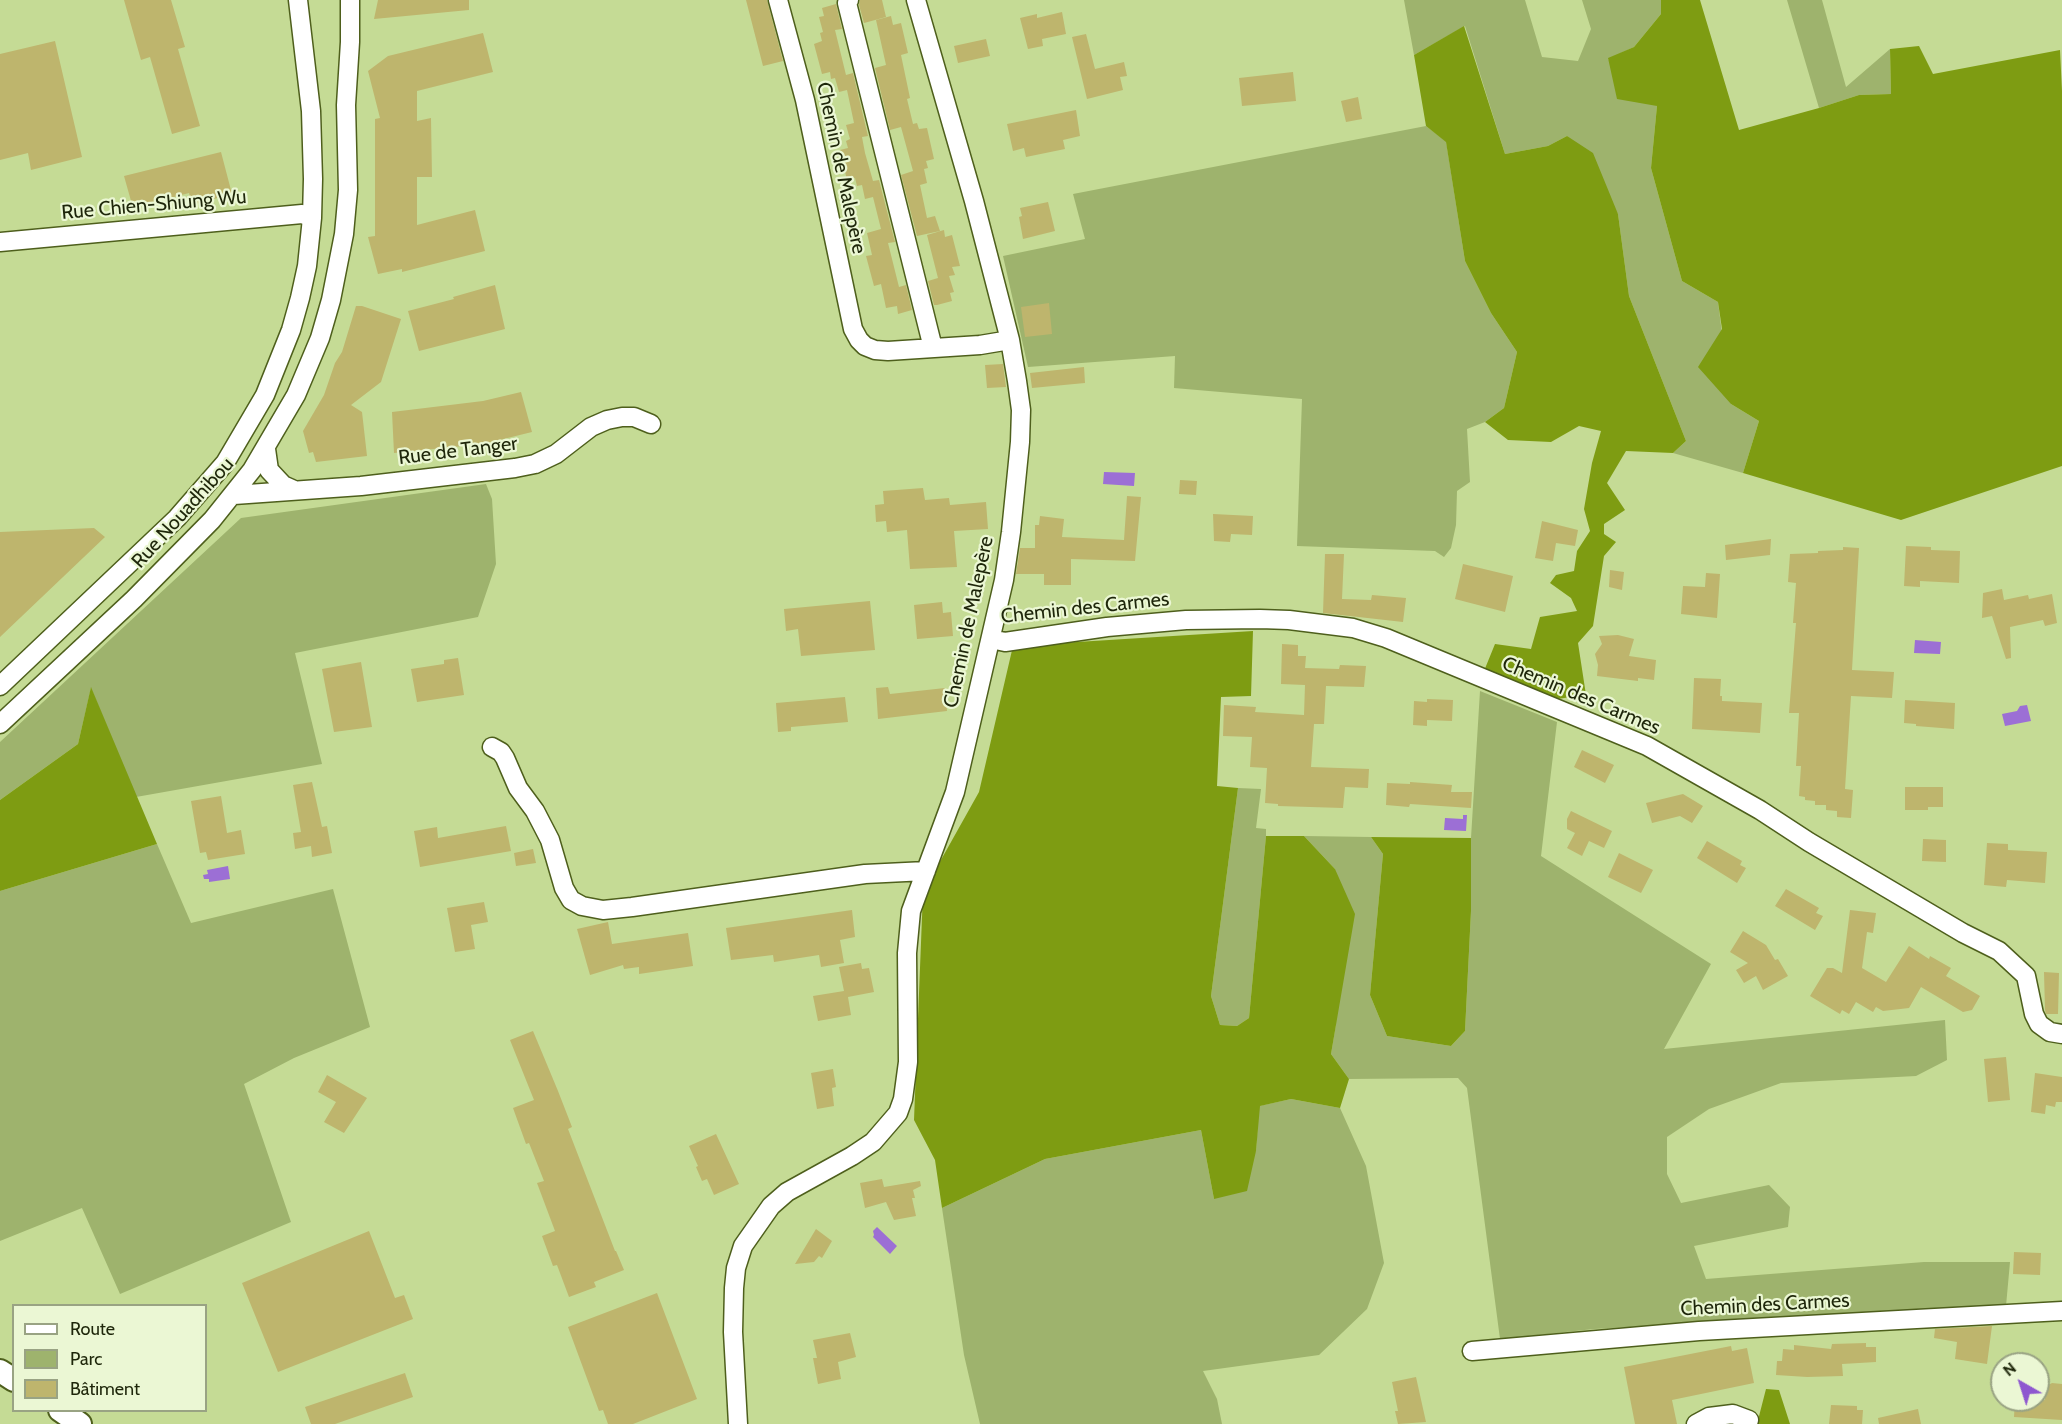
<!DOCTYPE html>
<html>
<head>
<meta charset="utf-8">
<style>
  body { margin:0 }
  #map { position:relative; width:2062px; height:1424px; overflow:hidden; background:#c5db95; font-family:Cabin,sans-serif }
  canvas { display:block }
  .legend { position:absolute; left:12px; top:1304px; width:195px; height:108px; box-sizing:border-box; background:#ebf7d4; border:2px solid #99a383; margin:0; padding:8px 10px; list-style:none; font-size:18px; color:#1e260a }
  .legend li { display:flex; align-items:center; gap:12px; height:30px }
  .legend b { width:30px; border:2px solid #99a383 }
  .north { position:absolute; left:1990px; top:1352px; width:60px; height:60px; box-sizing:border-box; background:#ebf7d4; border:2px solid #99a383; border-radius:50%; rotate:321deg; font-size:16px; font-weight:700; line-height:24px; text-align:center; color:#1e260a }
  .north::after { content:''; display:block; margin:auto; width:21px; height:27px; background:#8e57cf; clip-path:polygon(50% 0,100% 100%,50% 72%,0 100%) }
</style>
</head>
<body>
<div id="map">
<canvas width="2062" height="1424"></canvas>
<ul class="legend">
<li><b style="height:8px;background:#fff"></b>Route</li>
<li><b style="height:16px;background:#9eb36d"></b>Parc</li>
<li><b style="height:16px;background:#beb56d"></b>Bâtiment</li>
</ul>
<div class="north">N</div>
</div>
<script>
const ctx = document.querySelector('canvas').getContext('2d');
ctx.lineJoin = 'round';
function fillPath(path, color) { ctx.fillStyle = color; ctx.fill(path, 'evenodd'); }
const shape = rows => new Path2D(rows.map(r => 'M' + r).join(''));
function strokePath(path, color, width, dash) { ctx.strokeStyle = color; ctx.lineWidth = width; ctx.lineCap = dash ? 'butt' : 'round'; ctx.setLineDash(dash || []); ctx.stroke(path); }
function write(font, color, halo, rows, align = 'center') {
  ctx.font = font + ' Cabin,sans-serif'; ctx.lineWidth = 4.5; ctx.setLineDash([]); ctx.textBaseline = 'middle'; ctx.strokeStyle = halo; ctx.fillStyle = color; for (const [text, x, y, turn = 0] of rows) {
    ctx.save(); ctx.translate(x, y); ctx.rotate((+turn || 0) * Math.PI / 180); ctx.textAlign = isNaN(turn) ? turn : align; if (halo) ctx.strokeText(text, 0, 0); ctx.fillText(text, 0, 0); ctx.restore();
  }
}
fillPath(shape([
  [1404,0,1525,0,1542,57,1578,61,1591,29,1582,0,1661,0,1661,14,1634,47,1608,59,1657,106,1651,168,1682,281,1718,302,1731,404,1759,421,1743,473,1673,453,1686,441,1629,296,1618,214,1567,136,1548,146,1505,154,1465,26,1414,55],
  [1787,0,1822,0,1846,87,1890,49,1891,94,1859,95,1819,108],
  [1426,126,1446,141,1465,261,1491,313,1517,352,1504,408,1485,422,1467,429,1470,482,1457,491,1456,525,1451,548,1444,557,1435,551,1297,546,1302,399,1174,388,1175,356,1028,367,1003,256,1085,239,1073,194],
  [486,484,492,499,496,564,478,617,295,653,322,764,136,797,91,688,78,744,0,800,0,742,241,518],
  [1480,691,1557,722,1541,856,1711,964,1664,1049,1945,1020,1947,1060,1916,1076,1781,1083,1709,1109,1667,1137,1667,1174,1681,1203,1769,1185,1790,1207,1788,1227,1694,1246,1706,1279,1924,1262,2010,1262,2006,1306,1594,1329,1500,1339,1467,1088,1458,1078,1349,1079,1331,1054,1336,1024,1335,869,1304,836,1371,837,1383,854,1370,995,1387,1036,1451,1046,1465,1031,1471,911,1471,838],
  [1238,788,1261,789,1256,828,1266,829,1266,836,1249,1018,1237,1026,1220,1025,1211,996],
  [157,844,191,923,333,889,370,1027,294,1058,244,1084,291,1222,120,1294,82,1208,0,1241,0,891],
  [1291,1099,1340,1108,1366,1166,1384,1263,1367,1309,1319,1355,1203,1371,1217,1399,1222,1424,980,1424,964,1355,942,1208,1045,1159,1201,1130,1214,1199,1256,1151,1259,1106]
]), '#9eb36d');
fillPath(shape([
  [1661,0,1700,0,1739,130,1819,108,1859,95,1891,94,1890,49,1919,46,1933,74,2060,50,2062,91,2062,466,1901,520,1743,473,1759,421,1731,404,1698,367,1722,329,1718,302,1682,281,1651,168,1657,106,1617,99,1608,58,1634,47,1661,14],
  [1464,26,1505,154,1548,146,1567,136,1593,153,1618,214,1629,296,1686,441,1673,453,1626,451,1607,483,1625,510,1604,524,1604,534,1616,542,1604,556,1593,626,1578,643,1586,695,1557,699,1484,671,1495,644,1531,649,1540,617,1577,611,1571,598,1550,583,1556,575,1574,571,1577,551,1590,531,1584,509,1592,463,1601,431,1579,426,1551,442,1508,440,1485,422,1504,408,1517,352,1491,313,1465,261,1446,142,1426,126,1414,55],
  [1253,631,1251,696,1221,697,1217,786,1238,788,1211,996,1220,1025,1237,1026,1249,1018,1266,836,1304,836,1335,869,1355,914,1331,1054,1349,1079,1340,1108,1291,1099,1260,1106,1256,1151,1247,1191,1214,1199,1201,1130,1045,1159,942,1208,935,1160,914,1120,923,892,979,792,1013,646],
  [91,687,157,844,0,891,0,800,78,744],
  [1371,837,1471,838,1471,911,1465,1031,1451,1046,1387,1036,1370,995,1383,854],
  [1766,1389,1779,1390,1790,1424,1757,1424]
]), '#7e9c12');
fillPath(shape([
  [1104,472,1135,473,1134,486,1103,484],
  [1915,640,1941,642,1940,654,1914,653],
  [2027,705,2031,721,2005,726,2002,714,2017,711,2020,706],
  [1463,815,1467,815,1466,831,1444,830,1445,818,1463,819],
  [228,866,230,879,209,882,209,879,204,879,203,875,208,874,207,870],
  [877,1227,897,1246,890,1254,873,1237,874,1235,873,1231]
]), '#9c6fd5');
fillPath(shape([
  [124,0,171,0,185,47,178,49,200,126,172,134,150,57,141,60],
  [378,0,469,0,469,10,374,19],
  [746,0,767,0,783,61,763,66],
  [860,0,882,0,886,17,864,23,859,5],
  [836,4,842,29,835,30,846,75,853,73,868,136,862,137,865,153,873,181,879,180,895,242,888,243,899,287,906,285,912,310,898,314,897,306,886,308,881,284,874,286,866,256,872,255,867,233,881,229,873,197,865,199,862,185,857,186,855,178,847,180,840,150,848,148,846,141,850,139,846,125,854,123,847,90,839,92,835,78,831,79,830,72,822,74,814,44,822,41,820,33,823,32,819,17,824,16,822,8],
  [1062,12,1066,34,1042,39,1043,46,1028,49,1020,18,1037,14,1037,18],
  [891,16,893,25,901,23,908,53,901,55,910,98,907,99,913,124,917,123,919,129,927,128,934,159,926,161,928,168,924,169,927,183,920,185,927,218,935,216,940,231,917,236,901,175,913,171,901,127,890,130,875,68,886,65,876,20],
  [483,33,493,72,417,91,417,121,431,118,432,177,417,177,417,225,475,210,485,251,402,272,402,269,378,274,368,237,375,236,375,119,380,118,368,71,388,56],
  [1086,34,1095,69,1124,62,1127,76,1120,77,1123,90,1087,99,1072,37],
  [986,39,990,56,958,63,954,46],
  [55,41,82,157,31,170,28,153,0,160,0,54],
  [1293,72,1296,101,1242,106,1239,78],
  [1358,97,1362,119,1346,122,1341,101],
  [1076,110,1080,136,1063,140,1065,149,1026,157,1024,148,1013,151,1007,124],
  [221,152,232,194,192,205,189,193,133,208,124,176],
  [1048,202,1055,231,1023,239,1019,217,1022,216,1020,208],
  [944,230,945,237,952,235,960,266,952,267,955,275,949,276,954,292,950,293,952,301,937,305,934,305,928,281,938,278,927,235],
  [495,285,505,329,419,351,408,311,454,299,453,297],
  [1049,303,1052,334,1025,337,1021,307],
  [356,306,362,306,401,319,381,382,351,405,362,412,367,456,316,462,313,452,309,453,303,431,324,395,335,363,342,352],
  [1003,364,1006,387,987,388,985,365],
  [1084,367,1085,383,1032,388,1030,373],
  [521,392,532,432,483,444,394,453,392,412,483,401],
  [1180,480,1197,481,1196,495,1179,494],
  [923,488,925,500,949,498,950,505,986,502,988,529,954,531,957,567,910,569,907,530,887,532,886,521,876,522,875,505,884,504,883,491],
  [1127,496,1141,497,1135,561,1071,559,1071,585,1044,585,1044,574,1016,574,1020,548,1035,548,1035,525,1039,525,1040,516,1064,519,1062,537,1124,540],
  [1213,514,1253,516,1252,535,1231,534,1230,542,1214,541],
  [1542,521,1578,530,1575,546,1556,543,1553,561,1535,558],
  [94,528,105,537,0,637,0,532],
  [1771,539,1770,555,1726,560,1725,545],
  [1906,546,1931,547,1931,550,1960,551,1959,583,1920,581,1920,587,1904,586],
  [1843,547,1859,548,1852,670,1894,672,1892,698,1851,696,1845,789,1853,790,1851,818,1837,817,1837,811,1826,810,1826,805,1815,805,1815,801,1805,800,1805,797,1799,796,1801,766,1796,766,1799,713,1789,713,1796,623,1793,623,1796,583,1788,582,1790,554,1818,553,1818,551,1843,550],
  [1325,554,1344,554,1342,599,1371,600,1372,595,1406,598,1403,622,1323,613],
  [1463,564,1513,576,1505,612,1455,599],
  [1610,570,1624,572,1622,590,1609,587],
  [1706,573,1720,574,1717,618,1681,614,1683,586,1705,587],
  [2002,589,2004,600,2028,595,2029,599,2052,594,2057,623,2045,626,2043,620,2010,627,2011,658,2006,659,1992,616,1982,618,1983,593],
  [870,601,875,650,801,656,798,629,786,631,784,609],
  [942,602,943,613,951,612,953,636,917,639,914,605],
  [1618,635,1634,639,1629,656,1656,660,1654,680,1638,678,1638,681,1597,676,1598,665,1595,654,1602,644,1599,636],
  [1282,644,1298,645,1298,656,1306,656,1305,668,1339,669,1340,665,1366,666,1364,687,1326,686,1324,724,1314,724,1311,767,1369,769,1368,788,1345,787,1343,808,1278,806,1278,804,1265,803,1267,768,1250,767,1252,737,1223,736,1224,705,1256,707,1255,712,1304,715,1305,685,1281,684],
  [458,658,464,695,417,702,411,669,444,664,444,660],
  [361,662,372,727,334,732,322,669],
  [1694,678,1721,679,1720,696,1722,696,1722,701,1762,703,1760,733,1692,729],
  [888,687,890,694,945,688,947,711,878,719,876,688],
  [845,697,848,722,791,727,791,731,778,732,776,703],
  [1427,699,1453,700,1452,721,1427,720,1427,726,1413,725,1414,701,1427,702],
  [1905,700,1955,703,1954,729,1916,726,1916,724,1904,723],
  [1582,750,1614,765,1605,783,1574,767],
  [312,782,322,827,327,826,332,853,312,857,311,846,295,849,293,833,301,832,293,785],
  [1410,782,1452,785,1451,792,1472,792,1471,808,1410,804,1409,807,1386,805,1387,783,1410,784],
  [1905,787,1943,787,1943,807,1928,807,1928,810,1905,810],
  [1683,794,1703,806,1692,823,1680,816,1652,823,1646,803],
  [221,796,227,833,241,830,245,854,208,860,206,852,200,853,191,801],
  [1571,811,1612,831,1604,848,1589,841,1582,856,1567,848,1575,833,1567,829,1567,819],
  [506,826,511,851,420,867,414,831,437,827,438,838],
  [1923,839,1946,840,1946,862,1922,861],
  [1707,841,1742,861,1740,865,1746,868,1737,883,1697,858],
  [1987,843,2008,844,2008,850,2047,852,2045,883,2007,880,2006,887,1984,885],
  [533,849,536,863,516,866,514,853],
  [1619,853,1653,870,1641,893,1608,877],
  [1786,889,1819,908,1816,913,1823,916,1815,930,1775,906],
  [484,902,488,922,471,925,475,949,455,952,447,908],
  [852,910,855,937,840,940,844,963,821,967,819,955,774,962,773,955,731,960,726,928],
  [1850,910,1876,913,1873,933,1867,932,1862,968,1886,982,1909,946,1929,959,1930,956,1951,968,1946,976,1980,996,1972,1010,1963,1012,1921,987,1909,1008,1883,1011,1876,1007,1873,1012,1856,1002,1849,1014,1842,1010,1840,1014,1810,996,1827,968,1833,968,1842,973],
  [608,922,612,944,688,933,693,966,639,974,639,967,624,969,623,965,590,975,577,929],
  [1743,931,1766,945,1775,960,1778,959,1788,976,1763,990,1756,976,1744,983,1736,970,1748,963,1730,952],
  [861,963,862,969,869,968,874,992,848,997,851,1015,818,1021,813,996,844,991,839,967],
  [2044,972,2059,973,2058,1014,2046,1014,2045,1010],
  [533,1031,558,1091,572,1127,568,1129,615,1251,616,1251,624,1270,594,1282,596,1287,569,1297,557,1265,553,1266,542,1236,555,1231,537,1183,544,1181,529,1143,526,1144,513,1108,534,1100,510,1040],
  [2006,1057,2010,1100,1988,1102,1984,1059],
  [833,1069,836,1087,832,1088,834,1106,817,1109,811,1073],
  [2035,1073,2062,1077,2062,1102,2056,1102,2055,1107,2046,1105,2045,1114,2031,1112],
  [327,1075,367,1098,344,1133,324,1122,336,1102,318,1092],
  [716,1134,739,1184,714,1195,707,1179,702,1181,696,1167,698,1166,689,1146],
  [882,1179,884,1187,920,1181,921,1186,913,1190,915,1198,912,1198,916,1216,894,1220,886,1202,865,1208,860,1183],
  [816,1229,832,1241,822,1258,819,1256,814,1262,795,1264],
  [369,1231,395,1298,404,1295,413,1319,278,1372,242,1283],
  [2014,1252,2041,1253,2040,1275,2013,1274],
  [657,1293,697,1399,633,1424,608,1424,603,1410,599,1411,568,1327],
  [1992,1326,1987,1364,1955,1359,1957,1342,1934,1338,1935,1329],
  [850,1333,856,1357,838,1362,841,1379,818,1384,813,1358,817,1358,813,1340],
  [1866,1343,1866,1347,1876,1347,1876,1362,1842,1364,1843,1376,1807,1377,1776,1375,1777,1361,1782,1361,1783,1349,1794,1350,1794,1345,1831,1349,1832,1344],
  [1731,1346,1732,1351,1747,1348,1754,1383,1672,1400,1677,1424,1635,1424,1624,1367],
  [405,1373,413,1397,335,1424,311,1424,305,1407],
  [1416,1377,1426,1422,1398,1424,1395,1411,1398,1411,1392,1382],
  [2052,1383,2062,1384,2062,1420,2014,1417,2015,1400,2045,1400,2045,1387],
  [1831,1405,1857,1406,1857,1410,1863,1410,1862,1424,1829,1424],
  [1918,1409,1921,1424,1879,1424,1878,1418]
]), '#beb56d');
const minor = shape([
  [778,0,805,100,853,329,859,340,865,346,875,350,888,351,980,345,1010,340],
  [849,0,847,3,933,348],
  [0,242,302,214,312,218],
  [266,449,269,470,283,485,292,489],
  [234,495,361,486,515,468,535,464,556,454,591,427,607,420,622,417,634,417,651,424],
  [991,639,1005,642,1107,627,1186,620,1260,619,1289,620,1353,628,1386,638,1647,746,1760,810,1809,842,1963,933,1999,951,2026,976,2034,1014,2039,1024,2050,1032,2062,1034],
  [0,686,177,518,225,463,265,395,291,330,300,298,307,266,312,218,313,179,311,111,298,0],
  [0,724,134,599,212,520,252,470,296,395,320,338,331,300,344,234,348,190,346,105,350,42,350,0],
  [492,747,501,752,505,758,518,788,535,811,550,840,564,888,571,900,582,906,603,910,632,907,865,874,926,871],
  [1472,1351,1699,1331,2062,1311],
  [738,1424,733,1332,734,1288,736,1268,743,1246,771,1206,787,1192,852,1156,873,1142,898,1113,903,1099,908,1062,907,953,911,911,955,792,1004,580,1011,532,1020,442,1021,410,1017,381,1010,340,974,201,916,0],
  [1696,1424,1709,1417,1733,1414,1749,1420]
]);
const major = shape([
  [0,1371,14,1380],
  [60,1410,80,1424]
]);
strokePath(minor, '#4e5f1c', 21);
strokePath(major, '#4e5f1c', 26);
strokePath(minor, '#fff', 18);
strokePath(major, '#fff', 22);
write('20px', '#1e260a', '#ebf7d4', [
  ["Chemin de Malepère",841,168,78],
  ["Rue Chien-Shiung Wu",154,205,-5],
  ["Rue de Tanger",458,451,-7],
  ["Rue Nouadhibou",183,513,-48],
  ["Chemin des Carmes",1085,608,-6],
  ["Chemin de Malepère",969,622,-78],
  ["Chemin des Carmes",1581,696,23],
  ["Chemin des Carmes",1765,1305,-3]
]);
</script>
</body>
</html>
